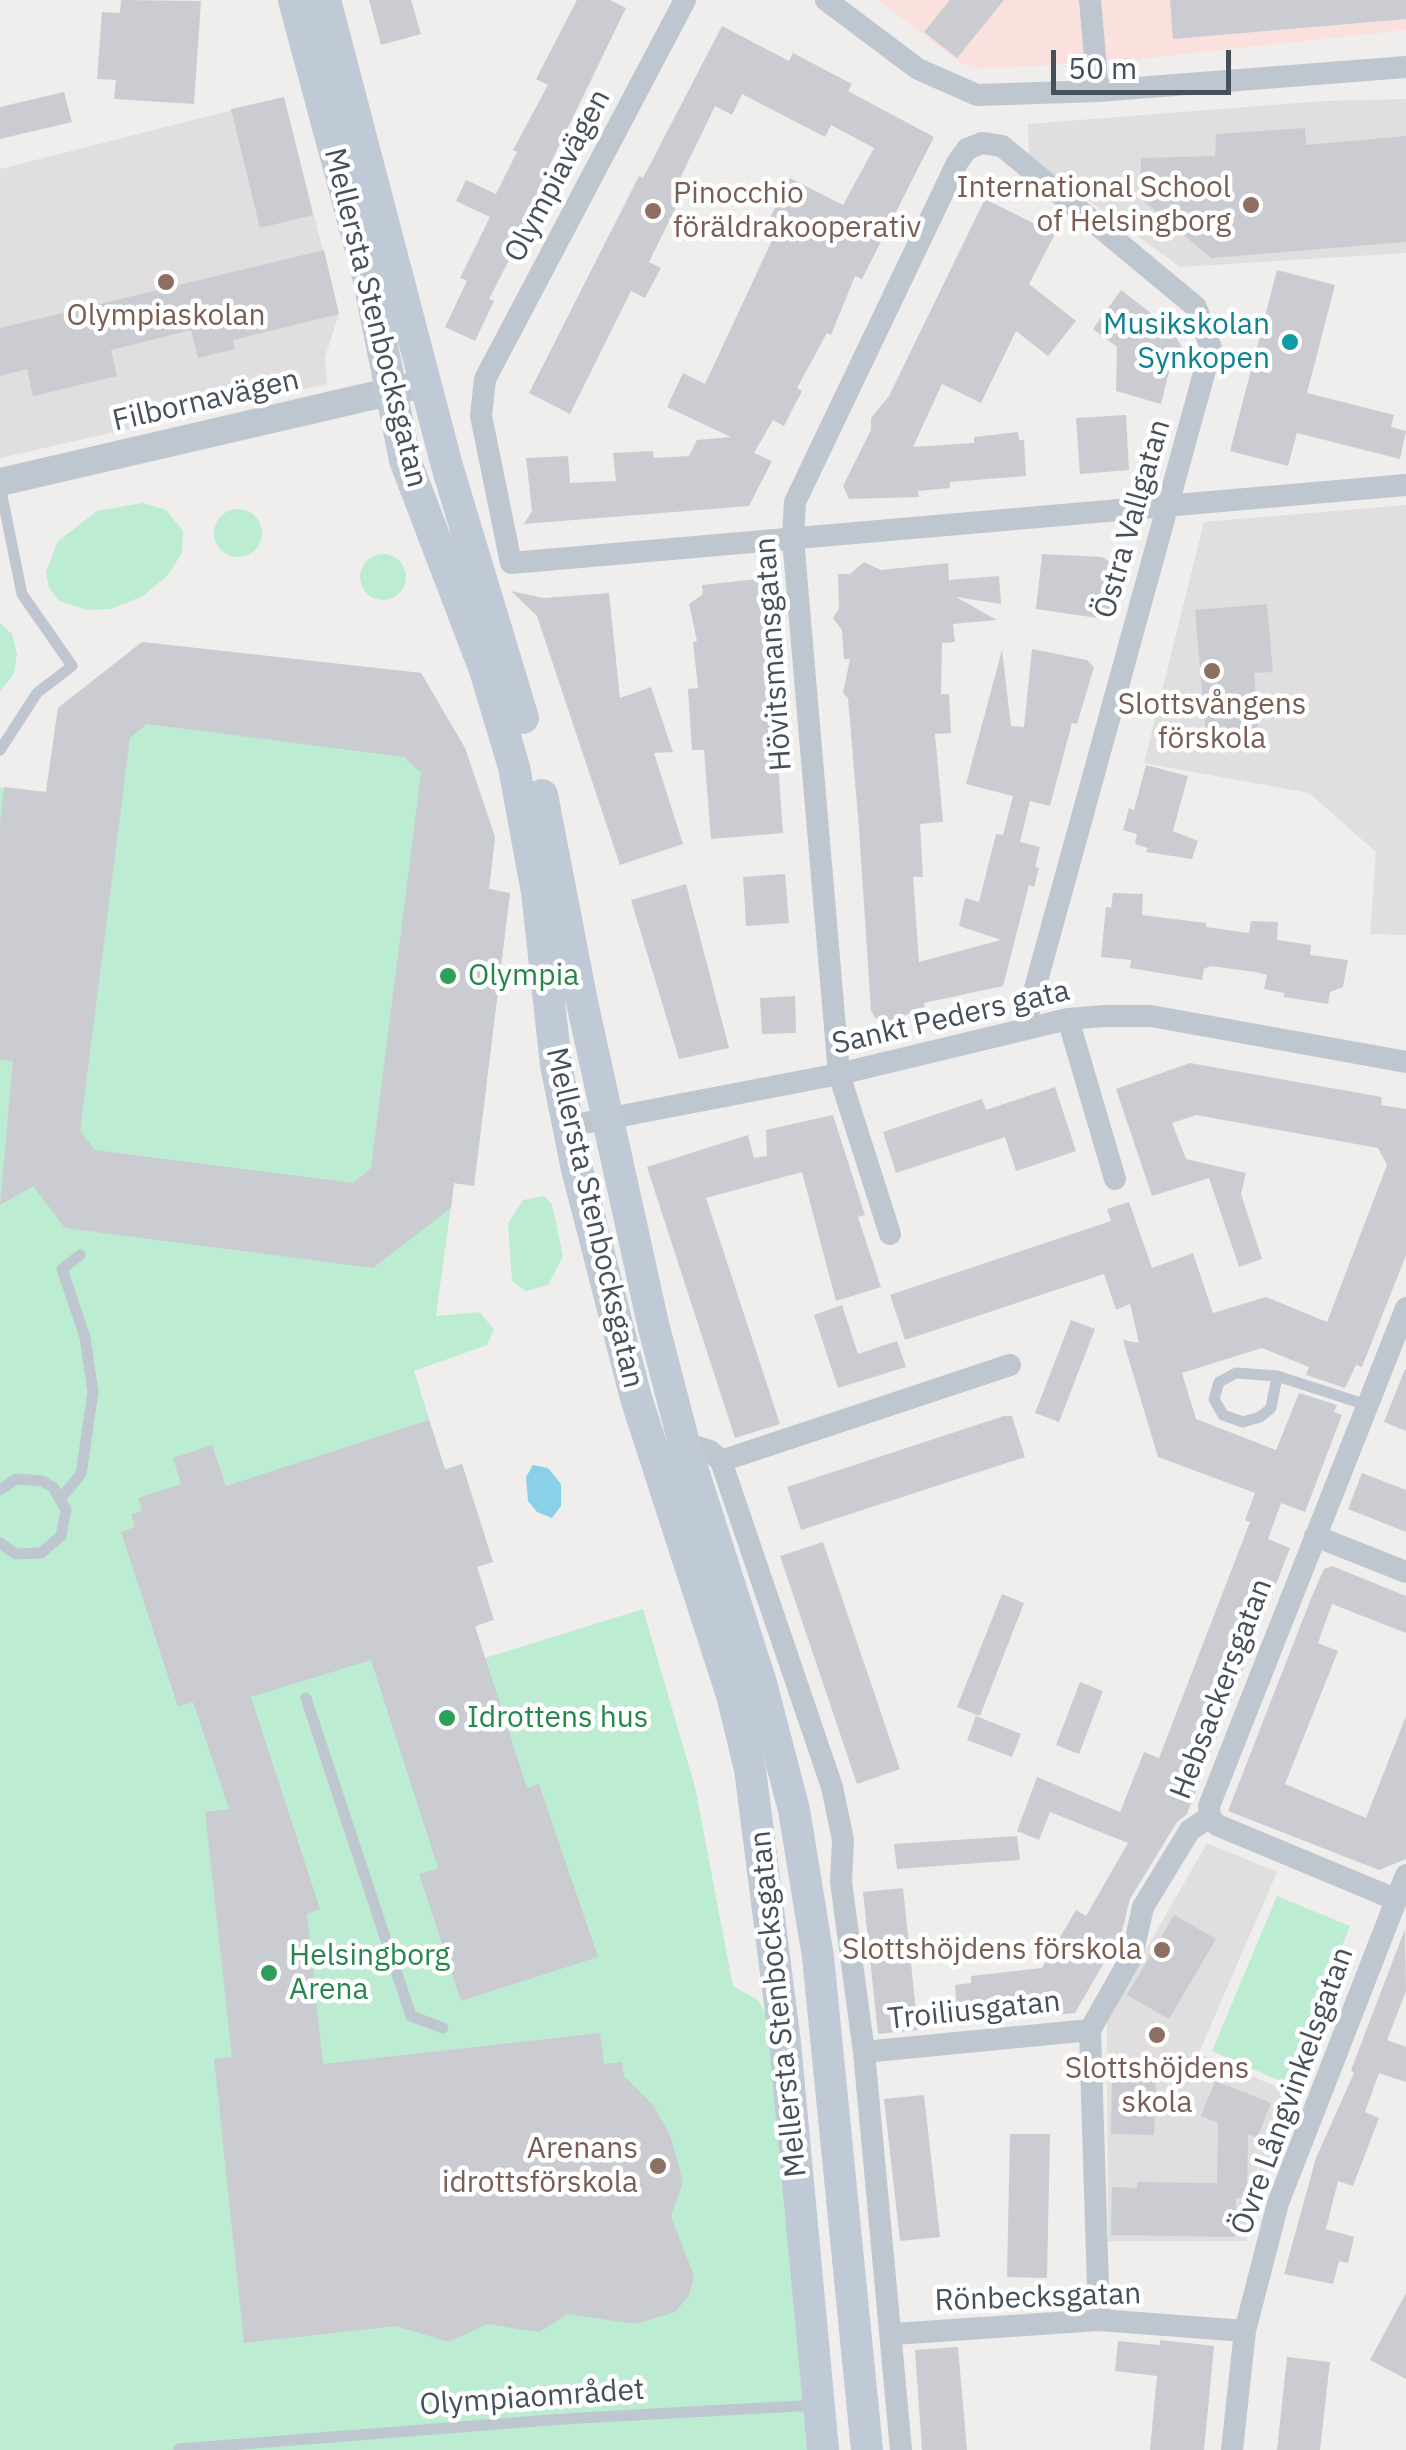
<!DOCTYPE html>
<html>
<head>
<meta charset="utf-8">
<style>
  body { margin:0 }
  #map { position:relative; width:1406px; height:2450px; overflow:hidden; background:#f0eded; font-family:"IBM Plex Sans",sans-serif }
  canvas { display:block }
  .scale { position:absolute; left:1051px; top:50px; width:180px; height:45px; box-sizing:border-box; border:5px solid #46505a; border-top:0; padding-left:12px; font-size:30px; line-height:35px; white-space:nowrap; color:#46505a; -webkit-text-stroke:8px #fff; paint-order:stroke }
</style>
</head>
<body>
<div id="map">
<canvas width="1406" height="2450"></canvas>
<div class="scale">50 m</div>
</div>
<script>
const ctx = document.querySelector('canvas').getContext('2d');
ctx.lineJoin = 'round';
function fillPath(path, color) { ctx.fillStyle = color; ctx.fill(path, 'evenodd'); }
const shape = rows => new Path2D(rows.map(r => 'M' + r).join(''));
function strokePath(path, color, width, dash) { ctx.strokeStyle = color; ctx.lineWidth = width; ctx.lineCap = dash ? 'butt' : 'round'; ctx.setLineDash(dash || []); ctx.stroke(path); }
function write(font, color, halo, rows, align = 'center') {
  ctx.font = font + ' "IBM Plex Sans",sans-serif'; ctx.lineWidth = 9; ctx.setLineDash([]); ctx.textBaseline = 'middle'; ctx.strokeStyle = halo; ctx.fillStyle = color; for (const [text, x, y, turn = 0] of rows) {
    ctx.save(); ctx.translate(x, y); ctx.rotate((+turn || 0) * Math.PI / 180); ctx.textAlign = isNaN(turn) ? turn : align; if (halo) ctx.strokeText(text, 0, 0); ctx.fillText(text, 0, 0); ctx.restore();
  }
}
fillPath(shape([
  [284,97,339,314,325,357,327,384,0,458,0,169],
  [1406,99,1406,253,1180,267,1029,157,1028,124,1324,101],
  [1406,505,1406,935,1370,934,1376,852,1309,793,1144,763,1204,522],
  [1207,1843,1277,1872,1199,2053,1293,2094,1246,2241,1108,2241,1107,2017]
]), '#e1dedf');
fillPath(shape([
  [878,0,1406,0,1406,30,1131,60,977,69,959,62]
]), '#fae1dd');
fillPath(shape([
  [143,503,166,510,183,531,182,553,168,575,143,596,111,609,87,610,59,601,49,588,46,572,58,541,97,511],
  '214 533a24 24 0 1 1 48 0a24 24 0 1 1-48 0Z',
  '360 577a23 23 0 1 1 46 0a23 23 0 1 1-46 0Z',
  [0,623,12,634,17,654,14,674,0,691],
  [142,642,421,673,465,748,495,837,489,889,510,893,474,1186,454,1183,436,1316,480,1312,494,1330,487,1345,414,1371,445,1469,462,1464,493,1562,477,1567,493,1618,475,1627,485,1658,643,1609,695,1787,733,1986,758,2000,767,2016,807,2450,0,2450,0,788,46,792,58,708],
  [544,1196,552,1204,563,1256,548,1285,526,1291,512,1281,508,1224,523,1200],
  [1277,1896,1350,1926,1287,2084,1212,2051]
]), '#bcedd2');
fillPath(shape([
  [533,1465,548,1468,561,1484,561,1506,552,1518,537,1512,528,1501,526,1477]
]), '#8bd0e9');
fillPath(shape([
  [121,0,201,1,194,104,114,99,116,80,97,79,102,12,120,13],
  [369,0,411,0,421,34,381,45],
  [577,0,610,0,626,8,537,191,543,194,489,299,494,301,475,341,445,327,467,281,460,278,490,217,456,201,466,180,496,194,517,152,513,150,548,85,536,79],
  [950,0,1004,0,957,58,924,32],
  [1170,0,1406,0,1406,19,1173,39],
  [722,26,789,61,793,53,852,84,848,91,934,137,862,279,855,276,831,335,827,333,797,388,802,391,784,426,773,420,754,453,772,461,749,506,524,524,532,511,526,458,568,456,570,483,616,481,613,453,653,451,654,458,689,456,697,440,731,437,667,407,683,373,705,384,775,234,764,229,790,178,843,205,874,148,831,125,825,137,742,94,732,115,715,106,673,193,681,197,649,262,661,268,645,298,631,291,570,414,529,393,639,176,643,178],
  [64,92,72,122,0,139,0,107],
  [284,97,313,215,260,228,231,109],
  [1305,128,1306,145,1406,136,1406,242,1211,258,1140,198,1141,158,1215,156,1216,134],
  [985,199,1055,234,1029,284,1076,321,1048,356,1016,331,981,403,942,384,913,447,974,443,974,437,1018,432,1019,440,1024,440,1026,476,950,482,950,488,918,491,919,497,849,499,843,486,871,430,871,418,889,396],
  [324,250,339,314,233,340,235,349,198,358,191,330,111,350,117,376,33,396,27,369,0,376,0,328],
  [1277,270,1335,285,1307,393,1394,415,1391,427,1406,431,1400,459,1297,433,1288,466,1230,451],
  [1121,290,1165,324,1177,324,1177,339,1185,353,1172,360,1161,404,1116,391,1117,347,1093,329],
  [1126,415,1129,470,1080,474,1076,418],
  [1042,554,1102,557,1115,565,1122,575,1117,606,1104,619,1036,609],
  [864,562,881,570,948,563,949,580,999,576,1001,604,956,597,997,620,953,624,955,642,942,643,941,694,949,694,951,733,935,734,943,822,920,824,923,877,913,877,919,962,1001,940,959,926,965,898,979,902,996,834,1003,835,1013,796,966,784,1002,650,1011,726,1024,727,1032,649,1087,660,1094,667,1077,724,1072,723,1050,806,1030,801,1020,842,1040,847,1035,867,1039,868,1034,887,1029,885,1003,986,924,1003,925,1008,886,1022,875,1018,871,1010,859,829,848,698,843,693,850,659,844,659,842,630,833,618,839,608,838,574,850,574],
  [758,579,762,626,769,641,764,646,768,683,772,682,783,833,711,839,704,750,692,750,688,689,698,688,693,642,697,641,689,604,703,594,702,585],
  [511,591,544,598,609,593,620,698,651,687,673,752,654,753,683,844,620,865,537,616],
  [1267,604,1273,672,1254,673,1259,733,1206,737,1195,610],
  [142,642,421,673,465,748,495,837,489,889,510,893,474,1186,454,1183,451,1208,373,1268,65,1228,33,1186,0,1205,13,1061,0,1060,0,823,4,787,46,792,58,708],
  [147,724,404,757,421,773,371,1168,353,1183,95,1150,80,1131,130,738],
  [1146,765,1188,776,1173,831,1198,841,1192,859,1146,852,1148,848,1135,844,1137,834,1123,830,1129,808,1134,810],
  [785,874,789,923,746,926,743,877],
  [686,884,729,1048,679,1059,631,900],
  [1113,893,1143,894,1142,915,1206,923,1206,927,1249,933,1251,921,1278,922,1277,940,1311,945,1310,955,1348,960,1343,987,1330,992,1328,1004,1284,997,1284,993,1264,989,1267,975,1256,972,1210,966,1204,969,1202,980,1130,968,1131,960,1101,957,1106,907,1111,908],
  [795,996,796,1033,762,1034,760,998],
  [1190,1063,1382,1097,1381,1105,1406,1109,1406,1255,1362,1367,1356,1365,1345,1388,1306,1375,1309,1367,1262,1348,1182,1373,1196,1419,1276,1450,1299,1393,1337,1405,1334,1412,1342,1415,1305,1512,1281,1503,1268,1539,1290,1548,1187,1814,1177,1822,1130,1899,1122,1931,1075,2013,958,2024,955,1985,971,1983,971,1976,1042,1968,1076,1910,1086,1916,1128,1843,1050,1812,1039,1840,1017,1831,1037,1777,1120,1812,1144,1752,1159,1758,1250,1522,1245,1520,1255,1493,1158,1457,1123,1340,1139,1343,1130,1304,1116,1310,1104,1274,905,1340,890,1295,1111,1221,1107,1209,1129,1202,1152,1268,1193,1253,1213,1313,1266,1297,1327,1322,1387,1165,1378,1148,1196,1115,1172,1123,1186,1159,1246,1173,1241,1194,1262,1259,1239,1267,1209,1178,1152,1196,1116,1089],
  [1055,1087,1076,1151,1016,1171,1005,1137,896,1173,883,1132,982,1099,986,1110],
  [833,1115,865,1215,858,1217,881,1287,836,1301,802,1172,706,1198,780,1424,735,1438,647,1167,748,1135,754,1158,767,1156,766,1130],
  [842,1305,858,1354,897,1341,906,1367,838,1388,814,1315],
  [1071,1320,1095,1329,1059,1422,1035,1413],
  [1405,1369,1406,1369,1406,1431,1384,1422],
  [1004,1416,1012,1416,1025,1457,801,1530,787,1487],
  [429,1420,445,1470,462,1464,493,1562,477,1567,494,1620,475,1626,527,1788,539,1784,598,1957,461,2001,419,1874,438,1868,371,1660,251,1697,320,1909,307,1914,323,2064,600,2033,604,2064,622,2062,624,2076,653,2105,670,2135,683,2182,671,2216,694,2276,689,2296,675,2312,636,2324,568,2314,539,2332,487,2324,449,2342,396,2326,244,2343,214,2059,232,2057,205,1812,229,1809,193,1702,178,1707,121,1532,135,1527,131,1514,142,1511,138,1498,181,1484,173,1458,212,1445,226,1486],
  [1362,1473,1406,1490,1406,1532,1348,1509],
  [823,1542,900,1769,857,1784,780,1556],
  [1332,1566,1406,1596,1406,1633,1332,1604,1318,1643,1338,1651,1285,1784,1366,1818,1406,1716,1406,1859,1379,1870,1228,1811,1312,1596,1324,1569],
  [1002,1594,1024,1603,980,1716,957,1707],
  [1080,1682,1103,1691,1079,1754,1056,1745],
  [976,1716,1021,1734,1012,1757,967,1740],
  [1017,1836,1020,1860,897,1869,894,1844],
  [903,1888,918,2030,878,2034,863,1892],
  [1174,1915,1216,1939,1169,2019,1127,1995],
  [1405,1929,1406,1991,1387,2040,1406,2047,1406,2082,1379,2073,1365,2112,1379,2118,1353,2186,1338,2181,1326,2229,1354,2237,1348,2263,1339,2261,1333,2284,1284,2274,1316,2158,1354,2073,1351,2070],
  [1112,2080,1156,2081,1154,2135,1111,2134],
  [1215,2081,1271,2103,1257,2138,1248,2134,1247,2198,1236,2198,1235,2237,1111,2235,1112,2187,1137,2188,1137,2182,1217,2183,1218,2123,1201,2116],
  [924,2095,940,2237,900,2241,884,2099],
  [1010,2134,1050,2134,1047,2278,1007,2277],
  [1406,2293,1406,2379,1370,2360],
  [1160,2340,1214,2346,1204,2450,1150,2450,1157,2376,1115,2371,1118,2341,1160,2345],
  [958,2347,967,2450,922,2450,915,2350],
  [1287,2357,1330,2362,1320,2450,1277,2450]
]), '#caccd2');
strokePath(shape([
  [0,486,22,594,72,666,37,693,0,750],
  [1277,1376,1271,1408,1260,1417,1243,1422,1223,1415,1214,1399,1219,1382,1236,1373,1277,1376,1367,1405],
  [0,1490,16,1479,42,1481,53,1487,66,1510,61,1536,41,1553,16,1554,0,1543],
  [61,1498,81,1474,93,1392,85,1337,62,1269,80,1255],
  [306,1698,411,2016,443,2028],
  [179,2449,563,2419,818,2405]
]), '#bec7cf', 11);
strokePath(shape([
  [685,0,485,379,481,416,511,563,1406,485],
  [826,0,918,69,977,95,1098,91,1406,67],
  [1090,0,1098,91],
  [1068,1019,1115,1179],
  [569,1126,839,1074,1068,1019,1104,1016,1151,1016,1406,1062],
  [890,1234,839,1074,793,539,795,502,957,163,967,149,982,143,1002,146,1196,307,1211,348,1024,1028],
  [684,1443,710,1451,721,1461,832,1787,843,1840,841,1882,864,2052,901,2450],
  [721,1461,1010,1365],
  [1315,1536,1406,1572],
  [1210,1817,1217,1825,1397,1900],
  [864,2052,1090,2030],
  [1099,2320,1090,2030,1132,1956,1143,1907,1190,1830,1210,1817,1209,1806,1406,1308],
  [894,2334,1099,2320,1245,2331],
  [1232,2450,1245,2331,1278,2203,1406,1875]
]), '#bec7cf', 22);
strokePath(shape([
  [0,482,410,387]
]), '#bec7cf', 28);
strokePath(shape([
  [294,0,368,276,405,460,485,670,514,767,537,892,556,1065,577,1169,636,1398,732,1695,750,1769,785,2043,823,2450],
  [325,0,447,466,523,718],
  [542,795,582,1002,653,1324,684,1443,761,1683,794,1810,818,1957,867,2450]
]), '#c0c9d6', 32);
for (const [x, y, r, color] of [
  [1251,205,10,"#8d6e63"],
  [653,211,10,"#8d6e63"],
  [166,282,10,"#8d6e63"],
  [1290,342,10,"#0f9aa8"],
  [1212,671,10,"#8d6e63"],
  [448,976,10,"#2e9e5b"],
  [447,1718,10,"#2e9e5b"],
  [1162,1950,10,"#8d6e63"],
  [269,1973,10,"#2e9e5b"],
  [1157,2035,10,"#8d6e63"],
  [658,2166,10,"#8d6e63"]
]) { const dot = new Path2D(); dot.arc(x, y, r, 0, 2 * Math.PI); ctx.fillStyle = color; ctx.fill(dot); strokePath(dot, '#fff', 4); }
write('30px', '#46505a', '#fff', [
  ["Olympiavägen",558,176,-62],
  ["Mellersta Stenbocksgatan",375,318,76],
  ["Filbornavägen",206,401,-13],
  ["Östra Vallgatan",1133,519,-74],
  ["Hövitsmansgatan",774,654,-94],
  ["Sankt Peders gata",951,1018,-13],
  ["Mellersta Stenbocksgatan",594,1218,77],
  ["Hebsackersgatan",1222,1689,-69],
  ["Mellersta Stenbocksgatan",779,2004,-96],
  ["Troiliusgatan",974,2011,-6],
  ["Övre Långvinkelsgatan",1293,2091,-70],
  ["Rönbecksgatan",1038,2298,-2],
  ["Olympiaområdet",532,2398,-4]
]);
write('30px', '#785e54', '#fff', [
  ["International School",1231,188],
  ["of Helsingborg",1231,222],
  ["Pinocchio",673,194,"left"],
  ["föräldrakooperativ",673,228,"left"],
  ["Olympiaskolan",166,316,"center"],
  ["Slottsvångens",1212,705,"center"],
  ["förskola",1212,739,"center"],
  ["Slottshöjdens förskola",1142,1950],
  ["Slottshöjdens",1157,2069,"center"],
  ["skola",1157,2103,"center"],
  ["Arenans",638,2149],
  ["idrottsförskola",638,2183]
], 'right');
write('30px', '#0d838f', '#fff', [
  ["Musikskolan",1270,325],
  ["Synkopen",1270,359]
], 'right');
write('30px', '#27864d', '#fff', [
  ["Olympia",468,976],
  ["Idrottens hus",467,1718],
  ["Helsingborg",289,1956],
  ["Arena",289,1990]
], 'left');
</script>
</body>
</html>
